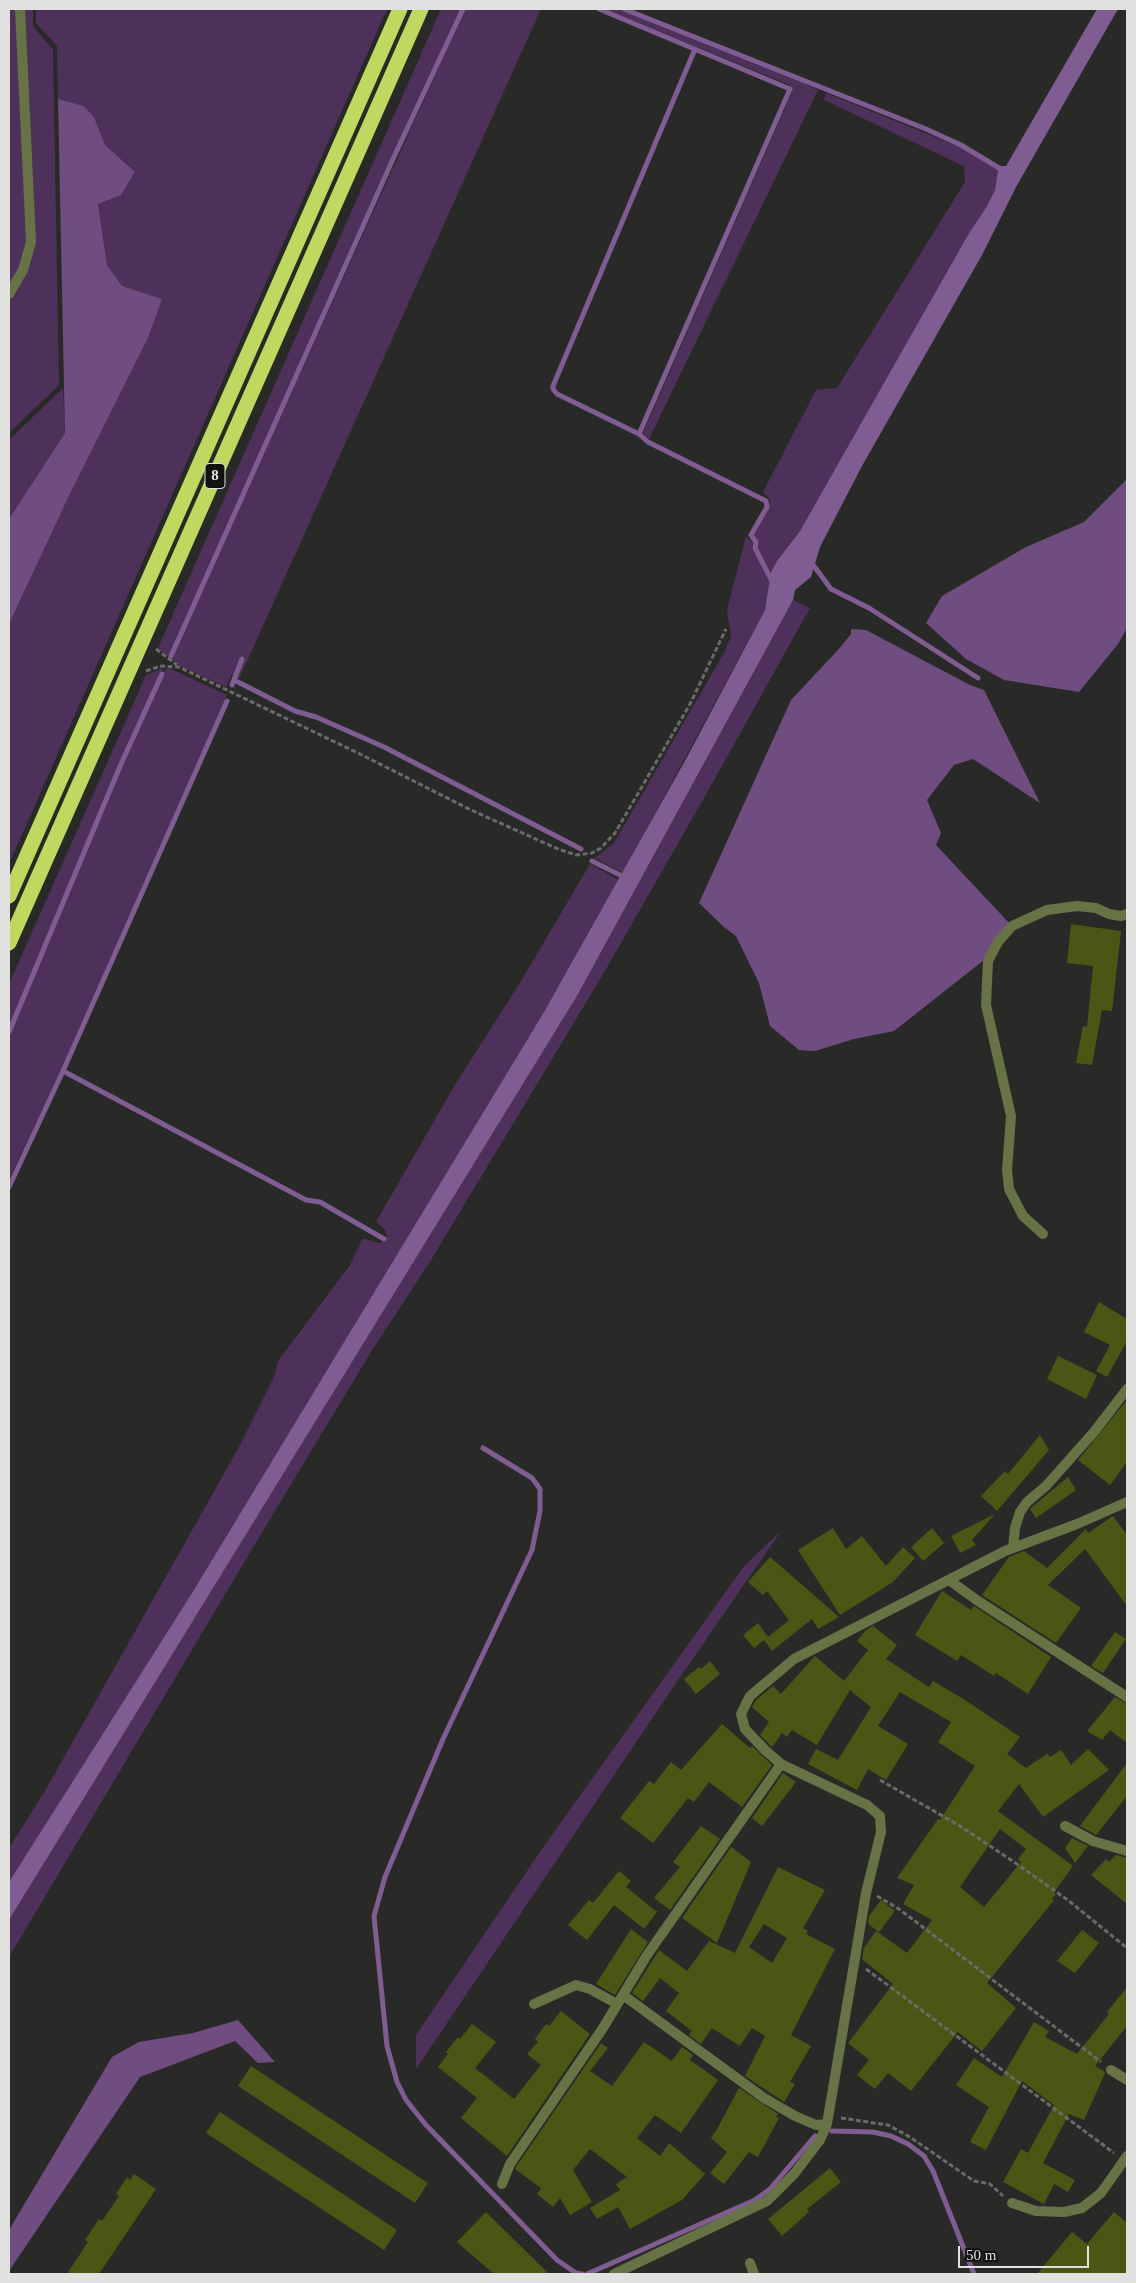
<!DOCTYPE html>
<html>
<head>
<meta charset="utf-8">
<style>
  body { margin:0 }
  #map { position:relative; width:1136px; height:2283px; overflow:hidden; background:#292a27; font-family:Georgia,serif }
  canvas { display:block }
  .frame { position:absolute; inset:0; border:10px solid #e1e1df; pointer-events:none }
  .scale { position:absolute; left:958px; top:2246px; width:131px; height:22px; box-sizing:border-box; border:2px solid #e1e1df; border-top:0; padding-left:6px; font-size:15px; line-height:18px; white-space:nowrap; color:#e1e1df; -webkit-text-stroke:4px #121311; paint-order:stroke }
</style>
</head>
<body>
<div id="map">
<canvas width="1136" height="2283"></canvas>
<div class="frame"></div>
<div class="scale">50 m</div>
</div>
<script>
const ctx = document.querySelector('canvas').getContext('2d');
ctx.lineJoin = 'round';
function fillPath(path, color) { ctx.fillStyle = color; ctx.fill(path, 'evenodd'); }
const shape = rows => new Path2D(rows.map(r => 'M' + r).join(''));
function strokePath(path, color, width, dash) { ctx.strokeStyle = color; ctx.lineWidth = width; ctx.lineCap = dash ? 'butt' : 'round'; ctx.setLineDash(dash || []); ctx.stroke(path); }
function write(font, color, halo, rows, align = 'center') {
  ctx.font = font + ' Georgia,serif'; ctx.lineWidth = 4; ctx.setLineDash([]); ctx.textBaseline = 'middle'; ctx.strokeStyle = halo; ctx.fillStyle = color; for (const [text, x, y, turn = 0] of rows) {
    ctx.save(); ctx.translate(x, y); ctx.rotate((+turn || 0) * Math.PI / 180); ctx.textAlign = isNaN(turn) ? turn : align; if (halo) ctx.strokeText(text, 0, 0); ctx.fillText(text, 0, 0); ctx.restore();
  }
}
fillPath(shape([
  [9,9,33,9,33,26,53,50,59,385,9,433],
  [36,9,387,9,9,864,9,624,67,500,148,338,161,299,122,286,107,265,98,203,121,195,135,172,105,145,94,117,84,106,58,99,57,46,36,23],
  [441,9,461,9,391,158,169,658,158,648],
  [465,9,541,9,239,679,232,674,226,687,180,666,171,659],
  [604,9,620,9,801,81,818,90,649,439,643,433,792,92,790,85],
  [826,93,960,147,998,170,995,190,987,206,800,531,777,561,771,572,757,548,759,542,754,535,769,508,770,499,763,492,816,390,837,388,965,182,964,166,824,100],
  [63,388,65,433,9,519,9,440],
  [746,536,753,543,752,549,763,564,770,583,765,610,623,873,595,858,614,843,724,653,731,636,727,610],
  [793,600,810,608,704,798,602,976,431,1260,371,1352,264,1529,9,1957,9,1920,577,996],
  [163,668,120,763,9,1028,9,984,146,675],
  [169,668,227,695,61,1070,9,1179,9,1035,32,975,122,765,163,674,166,669],
  [590,864,619,880,544,1012,192,1593,9,1882,9,1848,45,1791,239,1447,274,1377,278,1361,350,1265,363,1238,377,1243,383,1242,387,1237,385,1230,376,1222,453,1088,521,981],
  [781,1531,674,1686,416,2069,416,2035,546,1843,744,1566]
]), '#4d315a');
fillPath(shape([
  [58,99,84,106,94,117,105,145,135,172,121,195,98,204,107,265,122,286,162,299,148,338,67,500,9,624,9,519,65,433],
  [1127,479,1127,628,1118,644,1079,692,1004,680,966,659,926,623,942,596,1026,547,1084,522],
  [851,629,866,630,970,685,984,690,1040,803,973,759,954,765,927,800,941,833,936,845,1010,924,984,960,894,1031,854,1039,815,1051,799,1050,770,1026,759,983,736,936,725,928,699,903,791,700,838,650,851,634],
  [238,2020,275,2062,258,2063,235,2041,140,2077,9,2271,9,2230,112,2057,139,2042,193,2033]
]), '#704d81');
fillPath(shape([
  [1097,9,1118,9,1016,187,982,255,862,466,820,547,811,577,795,590,793,600,577,996,9,1920,9,1882,192,1593,544,1012,686,759,765,610,771,572,777,561,800,531,968,235,987,206,995,190,998,170,1002,166,1006,166]
]), '#7f5c91');
strokePath(shape([
  [599,9,790,89,639,434],
  [624,9,926,129,961,145,1004,171],
  [695,49,553,386,553,389,557,394,639,434,648,442,766,501,767,507,751,535,756,542,755,548,773,583],
  [811,562,831,589,869,608,978,678],
  [171,656,393,159,463,9],
  [234,680,295,711,316,717,384,747,581,849],
  [232,685,242,659],
  [592,861,626,878],
  [9,1032,121,764,162,674],
  [63,1071,306,1200,320,1202,384,1239],
  [9,1187,63,1071,227,701],
  [483,1448,532,1478,540,1489,540,1511,532,1550,443,1739,385,1877,374,1916,387,2046,397,2082,406,2100,426,2125,557,2260,576,2273,582,2274],
  [832,2131,873,2132,891,2136,908,2144,924,2156,933,2171,974,2274],
  [587,2274,755,2200,770,2189,815,2136]
]), '#7f5c91', 5);
fillPath(shape([
  [1071,924,1121,931,1112,1011,1102,1010,1092,1065,1076,1063,1083,1026,1087,1027,1093,966,1067,963],
  [1099,1302,1127,1319,1127,1341,1107,1377,1096,1371,1110,1345,1084,1332],
  [1058,1356,1097,1375,1086,1399,1047,1379],
  [1127,1400,1127,1462,1110,1485,1078,1460],
  [1040,1435,1049,1450,997,1511,981,1496,1005,1471,1008,1474],
  [1068,1477,1076,1490,1036,1518,1030,1509,1032,1507],
  [995,1514,972,1540,976,1545,960,1553,951,1536],
  [1113,1516,1127,1535,1127,1606,1085,1549,1048,1585,1081,1608,1056,1643,982,1595,1009,1557,1024,1551,1047,1568,1086,1529,1088,1533],
  [833,1528,846,1549,862,1536,886,1566,903,1547,915,1558,893,1582,840,1615,798,1550],
  [932,1528,944,1543,923,1561,911,1547],
  [770,1557,839,1617,818,1629,812,1619,772,1651,764,1640,754,1648,743,1635,758,1623,768,1637,789,1620,767,1591,763,1595,748,1582],
  [942,1591,971,1610,974,1606,1051,1657,1028,1694,996,1673,994,1676,961,1655,957,1661,915,1635],
  [873,1626,897,1645,886,1659,929,1687,933,1681,965,1700,1020,1737,1007,1754,1026,1768,1047,1754,1050,1757,1061,1750,1071,1765,1088,1749,1109,1770,1043,1817,1019,1784,998,1811,1073,1866,1054,1892,1056,1894,1052,1899,1054,1900,987,1983,1016,2008,982,2051,958,2032,911,2091,888,2073,875,2089,857,2075,869,2060,848,2043,893,1984,862,1959,864,1948,876,1931,907,1953,932,1920,903,1904,914,1885,897,1878,938,1819,940,1820,975,1766,938,1742,951,1722,900,1692,878,1726,908,1744,886,1780,868,1769,857,1790,808,1764,816,1749,838,1760,871,1707,850,1690,817,1745,792,1730,787,1737,782,1733,772,1747,760,1735,769,1722,752,1707,756,1700,773,1686,781,1694,815,1656,844,1681,868,1650,857,1641,866,1630],
  [1000,1829,1026,1849,1018,1859,1021,1862,984,1907,960,1887],
  [1115,1632,1126,1639,1103,1673,1091,1666],
  [710,1661,720,1674,696,1694,684,1679,699,1667,701,1669],
  [1115,1697,1127,1704,1127,1743,1110,1730,1102,1740,1087,1731],
  [722,1724,750,1748,752,1746,772,1765,742,1807,709,1782,694,1802,688,1798,653,1843,620,1818,649,1781,654,1784,671,1762,681,1770],
  [1127,1763,1127,1796,1096,1835,1080,1826],
  [783,1773,796,1782,762,1826,752,1818],
  [701,1826,720,1839,670,1910,654,1898,680,1867,673,1862],
  [1072,1838,1088,1846,1075,1863,1065,1848],
  [731,1847,751,1862,717,1943,682,1918],
  [1116,1855,1127,1858,1127,1904,1091,1875,1106,1859,1109,1862],
  [778,1867,825,1890,803,1928,808,1931,806,1934,835,1949,791,2035,811,2046,790,2082,795,2084,784,2102,745,2076,765,2036,752,2028,740,2046,712,2028,701,2044,689,2035,692,2031,666,2011,679,1993,660,1978,643,2001,632,1993,659,1950,687,1971,709,1941,735,1953],
  [764,1924,787,1938,772,1963,749,1947],
  [619,1871,631,1881,626,1887,657,1912,644,1929,614,1905,587,1940,568,1925,589,1900,593,1903],
  [881,1900,895,1911,879,1932,868,1924,869,1916],
  [631,1929,648,1942,615,1995,596,1984],
  [1082,1930,1099,1943,1075,1973,1057,1961],
  [1127,1987,1127,2026,1095,2066,1104,2071,1105,2073,1084,2120,1069,2114,1043,2163,1075,2180,1068,2192,1054,2184,1044,2204,1003,2182,1021,2149,1028,2153,1054,2105,1022,2081,986,2150,970,2142,989,2107,956,2085,974,2058,1002,2077,1034,2022,1049,2031,1045,2037,1077,2054,1109,2014,1107,2012],
  [561,2011,590,2034,507,2156,461,2118,477,2098,438,2067,448,2054,446,2052,458,2037,460,2039,472,2024,496,2042,475,2068,514,2099,541,2065,527,2054,538,2042,535,2039,546,2024,549,2026],
  [644,2042,672,2061,682,2047,693,2055,690,2060,718,2080,681,2133,655,2115,637,2138,660,2156,669,2143,705,2174,682,2200,630,2229,618,2207,597,2219,590,2208,620,2190,616,2184,627,2177,590,2149,573,2170,592,2202,570,2215,560,2198,553,2207,537,2194,541,2188,515,2169,516,2167,601,2043,608,2048,590,2071,612,2086],
  [251,2066,428,2183,415,2203,238,2086],
  [739,2088,778,2114,776,2117,779,2118,758,2157,749,2152,724,2184,710,2173,727,2152,711,2138,716,2131],
  [220,2112,397,2230,384,2250,206,2133],
  [830,2168,841,2182,807,2209,809,2212,782,2236,768,2219],
  [134,2174,156,2189,99,2274,67,2274,88,2242,85,2240,99,2219,102,2221,119,2196,116,2194,127,2177,130,2180],
  [486,2212,549,2274,494,2274,457,2242],
  [1114,2212,1127,2223,1127,2274,1037,2274,1072,2232,1087,2244]
]), '#4a5714');
strokePath(shape([
  [156,649,177,665],
  [146,671,160,666,179,667,360,754,471,810,558,849,576,855,592,853,601,848,615,833,690,704,726,629],
  [880,1780,960,1826,1017,1864,1069,1901,1127,1948],
  [877,1896,899,1909,1101,2062],
  [866,1969,1114,2153],
  [841,2118,888,2125,910,2137,974,2181,990,2184,1003,2196]
]), '#6a6a68', 3, [5, 2.5]);
strokePath(shape([
  [9,294,23,270,31,242,20,9],
  [750,2263,754,2274]
]), '#687345', 10);
strokePath(shape([
  [1043,1234,1023,1216,1009,1189,1007,1170,1011,1116,986,1005,988,961,998,942,1012,926,1047,910,1077,906,1096,908,1109,914,1121,916,1127,914],
  [1013,1548,1015,1528,1020,1512,1027,1502,1046,1486,1094,1432,1127,1389],
  [949,1580,978,1601,1127,1697],
  [1065,1826,1093,1841,1127,1851],
  [623,1995,764,2098,795,2116,816,2125,827,2124],
  [534,2004,576,1985,590,1989,617,2004],
  [1111,2070,1127,2080],
  [502,2184,510,2164,603,2028,647,1955,781,1764],
  [1012,2203,1036,2211,1064,2212,1082,2208,1101,2193,1127,2156],
  [614,2274,767,2201,794,2174,820,2140,827,2124,866,1893,881,1832,880,1816,867,1805,781,1764,765,1750,745,1729,741,1714,750,1696,794,1659,1005,1551,1077,1524,1127,1502]
]), '#687345', 10);
strokePath(shape([
  [9,896,400,9],
  [9,943,421,9]
]), '#bfd95f', 15);
for (const [x, y, w] of [
  [215,476,20]
]) { const box = new Path2D(); box.roundRect(x - w / 2, y - 12.5, w, 25, 4); ctx.fillStyle = '#121311'; ctx.fill(box); strokePath(box, '#e1e1df', 1); }
write('bold 15px', '#e1e1df', null, [
  ["8",215,476]
]);
</script>
</body>
</html>
